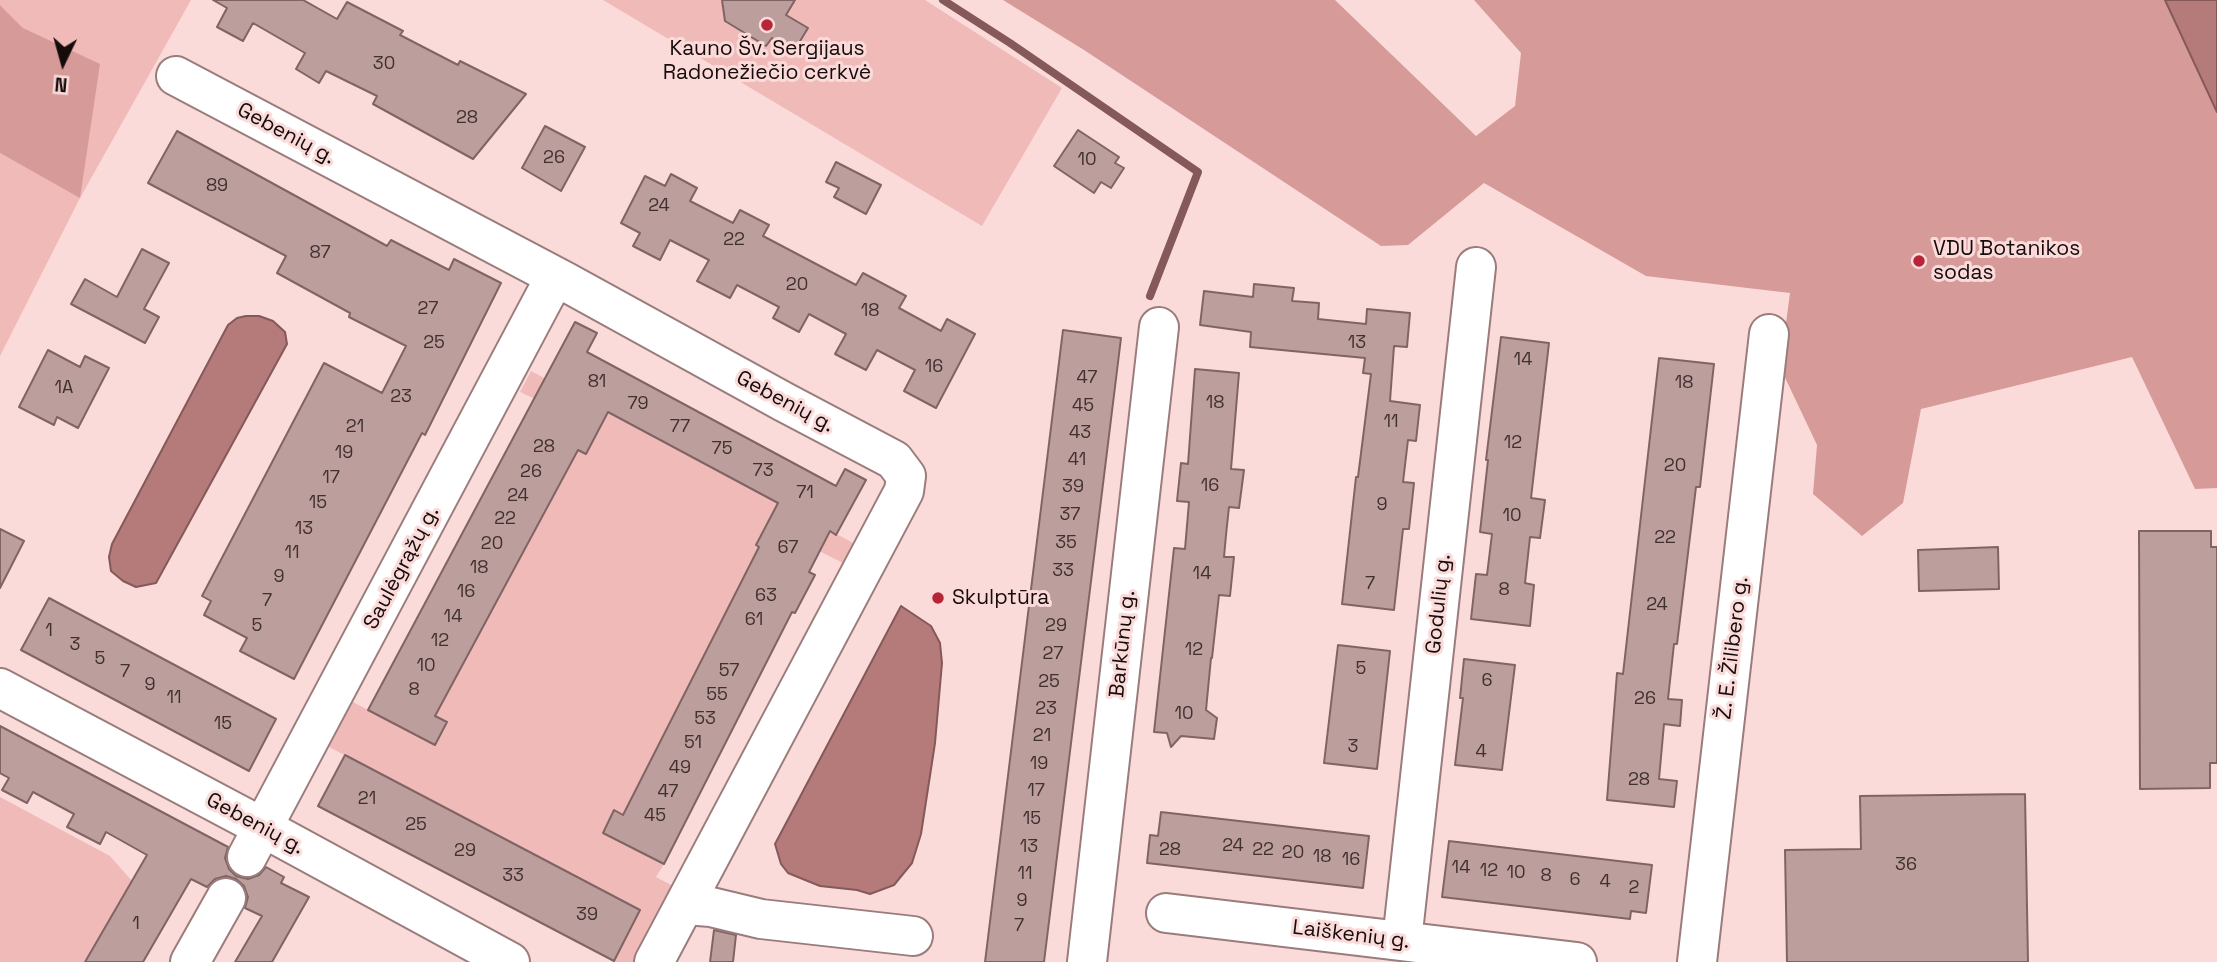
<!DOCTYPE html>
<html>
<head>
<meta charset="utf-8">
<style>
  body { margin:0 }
  #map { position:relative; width:2217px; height:962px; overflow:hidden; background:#fbdbda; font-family:"Space Grotesk",sans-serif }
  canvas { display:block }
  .north { position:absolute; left:28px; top:28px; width:70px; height:70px; -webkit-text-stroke:5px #fbdbda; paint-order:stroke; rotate:185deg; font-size:19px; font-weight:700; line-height:28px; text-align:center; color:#160b0b }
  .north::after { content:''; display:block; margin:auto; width:24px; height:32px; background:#160b0b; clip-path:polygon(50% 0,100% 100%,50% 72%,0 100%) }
</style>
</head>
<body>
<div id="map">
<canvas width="2217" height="962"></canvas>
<div class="north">N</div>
</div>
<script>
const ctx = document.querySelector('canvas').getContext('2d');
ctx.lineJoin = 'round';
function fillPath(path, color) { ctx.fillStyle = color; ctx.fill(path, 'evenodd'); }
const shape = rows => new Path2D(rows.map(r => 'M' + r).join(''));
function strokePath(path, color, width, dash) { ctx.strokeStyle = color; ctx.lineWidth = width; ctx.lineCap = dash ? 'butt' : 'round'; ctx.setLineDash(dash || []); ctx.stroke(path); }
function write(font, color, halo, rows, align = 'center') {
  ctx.font = font + ' "Space Grotesk",sans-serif'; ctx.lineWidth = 6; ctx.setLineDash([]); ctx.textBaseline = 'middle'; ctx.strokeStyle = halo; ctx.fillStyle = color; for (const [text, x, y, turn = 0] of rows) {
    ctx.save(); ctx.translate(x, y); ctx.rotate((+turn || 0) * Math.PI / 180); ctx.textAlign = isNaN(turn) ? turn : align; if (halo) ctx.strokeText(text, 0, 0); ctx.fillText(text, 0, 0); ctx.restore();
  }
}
fillPath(shape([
  [0,0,191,0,80,198,0,356,0,153,80,197,23,28,0,5],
  [603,0,925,0,1062,88,982,226],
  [531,371,857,545,845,564,767,525,771,553,623,815,614,811,603,833,664,864,656,877,675,887,635,962,613,962,640,910,329,747,351,701,435,745,435,716,535,399,520,392],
  [0,797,110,856,132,881,85,962,0,962]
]), '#f0bab9');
fillPath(shape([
  [1003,0,1335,0,1476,136,1515,106,1521,53,1474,0,2165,0,2217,112,2217,488,2195,489,2132,357,1921,409,1903,503,1862,536,1813,494,1817,445,1780,367,1790,293,1646,276,1484,183,1408,245,1381,246,1084,50],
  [0,5,23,28,100,64,80,198,0,153]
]), '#d69a99');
const water = shape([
  [2165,0,2217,0,2217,112,2165,0],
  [246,316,259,316,273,321,285,332,287,344,156,583,136,587,123,581,111,571,109,557,112,544,228,325,237,318,246,316],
  [901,606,931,626,940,643,942,663,935,743,921,834,912,863,894,885,870,894,857,890,820,886,788,873,781,864,775,844,901,606]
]);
fillPath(water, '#b57b7a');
strokePath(water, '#855959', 2);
strokePath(shape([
  [943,0,1010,43,1198,172,1150,296]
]), '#855959', 8);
const building = shape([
  [213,0,303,0,337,19,347,2,403,31,400,35,458,65,460,61,526,94,473,159,373,104,377,96,326,71,319,83,296,69,305,53,253,23,243,41,217,27,227,8,213,0],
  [722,0,795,0,786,15,808,28,794,51,772,38,766,46,725,21,722,0],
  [545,126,585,147,561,191,522,168,545,126],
  [1078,130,1119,157,1115,163,1124,168,1111,188,1101,182,1094,193,1054,166,1078,130],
  [177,131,387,246,391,240,449,270,454,259,501,283,425,435,422,433,294,679,240,651,247,638,204,615,211,601,202,596,324,363,382,393,406,346,349,317,350,313,277,273,286,256,148,183,177,131],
  [836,162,881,185,866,214,834,197,839,188,826,182,836,162],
  [671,174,697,188,690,201,733,223,740,210,769,225,763,236,856,285,863,273,906,296,899,308,941,331,947,319,975,334,936,408,904,391,915,370,877,350,866,370,835,354,846,334,809,314,799,332,773,318,779,307,737,285,730,298,697,281,709,260,670,240,660,260,633,246,640,233,621,223,645,176,665,186,671,174],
  [142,249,169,263,144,309,159,317,145,343,71,304,85,279,117,297,142,249],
  [1254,284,1294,288,1292,301,1319,303,1318,319,1366,324,1367,309,1410,313,1407,347,1394,346,1390,401,1420,405,1416,441,1408,440,1403,482,1414,483,1409,529,1403,529,1394,610,1342,604,1356,477,1358,477,1371,374,1363,373,1365,358,1250,347,1251,332,1200,325,1204,291,1253,297,1254,284],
  [575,322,597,333,587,352,836,486,845,469,866,480,836,535,830,531,809,572,815,575,795,613,792,612,664,864,603,833,614,810,623,815,759,547,756,545,778,503,608,412,586,454,578,450,435,716,447,722,435,745,368,710,575,322],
  [1063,330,1121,338,1114,395,1044,962,985,962,1063,330],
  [1501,337,1549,343,1531,498,1545,500,1540,538,1530,537,1525,583,1534,585,1530,626,1471,619,1476,574,1487,575,1492,534,1480,532,1488,460,1486,460,1501,337],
  [48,350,80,367,85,356,109,368,78,428,57,417,54,425,19,407,48,350],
  [1659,358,1714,364,1700,487,1696,487,1677,644,1674,644,1668,699,1682,700,1680,726,1664,724,1659,779,1677,781,1674,807,1607,800,1617,673,1623,674,1659,358],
  [1195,369,1239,373,1231,469,1244,470,1239,508,1229,507,1226,535,1224,557,1234,557,1230,596,1219,595,1212,658,1211,658,1206,710,1217,718,1214,739,1181,736,1171,747,1167,733,1154,732,1174,548,1185,549,1189,502,1177,501,1181,463,1188,464,1195,369],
  [0,529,24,541,0,588,0,529],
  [2139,531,2211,531,2211,547,2217,547,2217,763,2210,763,2210,788,2140,789,2139,531],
  [1998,547,1999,589,1919,591,1918,550,1998,547],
  [49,598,276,719,249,771,21,650,49,598],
  [1338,645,1390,651,1377,769,1324,763,1338,645],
  [1464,659,1515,665,1502,770,1455,765,1463,698,1460,698,1464,659],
  [0,726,228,847,225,858,229,869,236,876,248,879,259,875,266,867,284,877,281,883,309,897,272,962,235,962,262,916,245,908,248,897,244,886,236,879,226,876,215,879,207,887,191,879,143,962,85,962,147,855,106,832,100,844,67,827,74,814,33,792,27,803,2,790,9,778,0,773,0,726],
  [345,755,640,910,614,961,318,806,345,755],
  [2025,794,2028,962,1787,962,1785,850,1861,849,1860,796,2025,794],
  [1161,812,1369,836,1363,888,1147,863,1150,835,1158,836,1161,812],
  [1449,841,1652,865,1646,913,1631,911,1630,919,1442,897,1449,841],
  [714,930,736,935,733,962,710,962,714,930]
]);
fillPath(building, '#bc9e9d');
strokePath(building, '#806464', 2);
const minor = shape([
  [176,76,566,282,784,402,894,460,906,476,904,491,654,962],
  [0,688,247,819,510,962],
  [247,857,555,277],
  [685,905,711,907,761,919,913,936],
  [1166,913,1577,962],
  [1402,941,1476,267],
  [190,962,226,898],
  [1087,962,1159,327],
  [1697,962,1769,334]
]);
strokePath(minor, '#997c7b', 42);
strokePath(minor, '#fff', 38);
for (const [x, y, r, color] of [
  [767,25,7,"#b62538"],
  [1919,261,7,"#b62538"],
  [938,598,7,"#b62538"]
]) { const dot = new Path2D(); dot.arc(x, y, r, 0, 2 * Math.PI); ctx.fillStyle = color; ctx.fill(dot); strokePath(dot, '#fbdbda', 2.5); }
write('18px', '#403030', null, [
  ["30",384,64],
  ["28",467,118],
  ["26",554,158],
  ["10",1087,160],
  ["89",217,186],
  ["24",659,206],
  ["22",734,240],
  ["87",320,253],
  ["20",797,285],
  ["27",428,309],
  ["18",870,311],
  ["25",434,343],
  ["13",1357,343],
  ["14",1523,360],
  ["16",934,367],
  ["47",1087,378],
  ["81",597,382],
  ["18",1684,383],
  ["1A",64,388],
  ["23",401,397],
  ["18",1215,403],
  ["79",638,404],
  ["45",1083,406],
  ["11",1391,422],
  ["21",355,427],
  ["77",680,427],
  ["43",1080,433],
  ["12",1513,443],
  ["28",544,447],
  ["75",722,449],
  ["19",344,453],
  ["41",1077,460],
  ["20",1675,466],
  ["73",763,471],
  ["26",531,472],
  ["17",331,478],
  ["16",1210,486],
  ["39",1073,487],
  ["71",805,493],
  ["24",518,496],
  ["15",318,503],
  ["9",1382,505],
  ["37",1070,515],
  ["10",1512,516],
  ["22",505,519],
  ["13",304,529],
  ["22",1665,538],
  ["35",1066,543],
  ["20",492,544],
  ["67",788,548],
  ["11",292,553],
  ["18",479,568],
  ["33",1063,571],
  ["14",1202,574],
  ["9",279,577],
  ["7",1370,584],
  ["8",1504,590],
  ["16",466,592],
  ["63",766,596],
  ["7",267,601],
  ["24",1657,605],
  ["14",453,617],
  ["61",754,620],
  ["5",257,626],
  ["29",1056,626],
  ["1",49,631],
  ["12",440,641],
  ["3",75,645],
  ["12",1194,650],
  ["27",1053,654],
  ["5",100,659],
  ["10",426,666],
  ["5",1361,669],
  ["57",729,671],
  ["7",125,672],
  ["6",1487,681],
  ["25",1049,682],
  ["9",150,685],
  ["8",414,690],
  ["55",717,695],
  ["11",174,698],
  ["26",1645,699],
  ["23",1046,709],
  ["10",1184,714],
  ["53",705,719],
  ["15",223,724],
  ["21",1042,736],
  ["51",693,743],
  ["3",1353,747],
  ["4",1481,752],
  ["19",1039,764],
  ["49",680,768],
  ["28",1639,780],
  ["17",1036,791],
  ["47",668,792],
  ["21",367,799],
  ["45",655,816],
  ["15",1032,819],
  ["25",416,825],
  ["24",1233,846],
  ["13",1029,847],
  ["28",1170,850],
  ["22",1263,850],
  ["29",465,851],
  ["20",1293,853],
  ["18",1322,857],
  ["16",1351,860],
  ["36",1906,865],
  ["14",1461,868],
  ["12",1489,871],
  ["10",1516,873],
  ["11",1025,874],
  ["33",513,876],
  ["8",1546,876],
  ["6",1575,880],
  ["4",1605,882],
  ["2",1634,888],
  ["9",1022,901],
  ["39",587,915],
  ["1",136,924],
  ["7",1019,926]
]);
write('21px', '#160b0b', '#fbdbda', [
  ["Kauno Šv. Sergijaus",767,49,"center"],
  ["Radonežiečio cerkvė",767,73,"center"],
  ["VDU Botanikos",1933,249],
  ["sodas",1933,273],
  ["Skulptūra",952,598]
], 'left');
write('21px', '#160b0b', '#fbdbda', [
  ["Gebenių g.",286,134,28],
  ["Gebenių g.",785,402,28],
  ["Saulėgrąžų g.",402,568,-62],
  ["Godulių g.",1439,604,-84],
  ["Barkūnų g.",1123,644,-84],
  ["Ž. E. Žilibero g.",1733,648,-83],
  ["Gebenių g.",255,824,28],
  ["Laiškenių g.",1351,935,7]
]);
</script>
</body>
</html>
